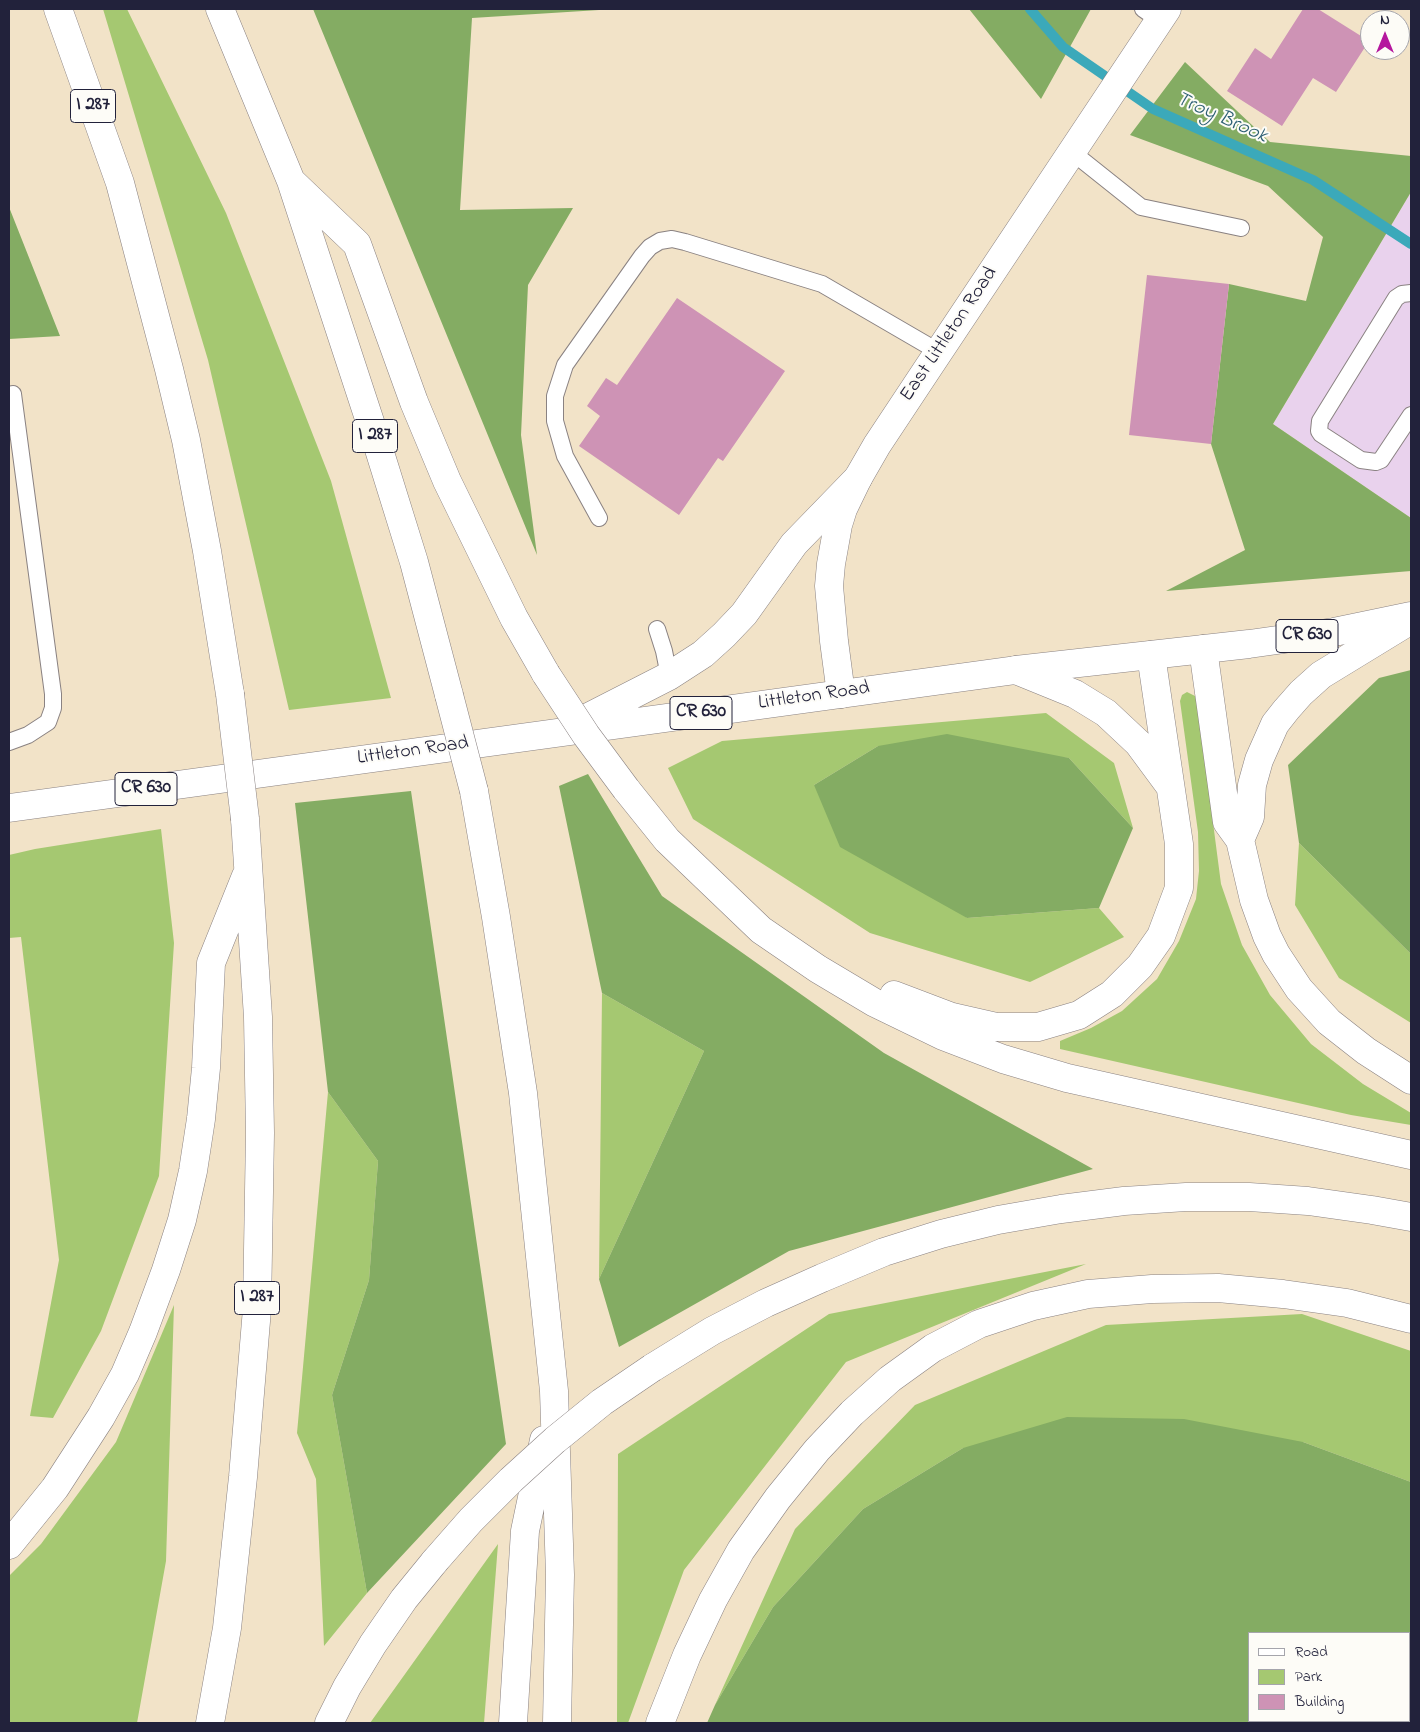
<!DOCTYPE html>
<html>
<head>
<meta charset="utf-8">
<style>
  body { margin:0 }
  #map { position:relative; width:1420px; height:1732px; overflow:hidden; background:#f2e3c8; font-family:"Indie Flower",sans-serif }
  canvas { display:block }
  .frame { position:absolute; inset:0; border:10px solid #22223b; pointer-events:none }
  .legend { position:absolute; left:1248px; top:1632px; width:162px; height:90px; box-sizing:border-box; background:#fdfcf7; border:1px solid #a5a5ac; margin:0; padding:6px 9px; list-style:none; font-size:15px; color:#22223b }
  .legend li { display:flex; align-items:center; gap:10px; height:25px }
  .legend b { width:25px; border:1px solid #a5a5ac }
  .north { position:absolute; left:1360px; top:10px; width:50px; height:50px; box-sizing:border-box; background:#fdfcf7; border:1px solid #a5a5ac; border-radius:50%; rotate:0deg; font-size:14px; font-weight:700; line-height:20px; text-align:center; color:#22223b }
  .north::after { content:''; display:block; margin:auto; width:18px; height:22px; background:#b5179e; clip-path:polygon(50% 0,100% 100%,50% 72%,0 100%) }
</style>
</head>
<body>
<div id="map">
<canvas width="1420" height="1732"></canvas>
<div class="frame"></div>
<ul class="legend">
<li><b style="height:6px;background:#fff"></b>Road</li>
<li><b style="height:14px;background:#a5c871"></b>Park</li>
<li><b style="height:14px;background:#ce93b5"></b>Building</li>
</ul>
<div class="north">N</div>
</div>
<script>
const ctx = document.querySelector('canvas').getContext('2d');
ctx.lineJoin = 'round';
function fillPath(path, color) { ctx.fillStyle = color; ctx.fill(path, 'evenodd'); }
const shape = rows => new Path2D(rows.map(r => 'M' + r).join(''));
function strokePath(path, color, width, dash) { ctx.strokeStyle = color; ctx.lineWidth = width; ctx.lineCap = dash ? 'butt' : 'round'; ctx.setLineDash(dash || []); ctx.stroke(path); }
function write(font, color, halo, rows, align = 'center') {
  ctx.font = font + ' "Indie Flower",sans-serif'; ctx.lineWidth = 4; ctx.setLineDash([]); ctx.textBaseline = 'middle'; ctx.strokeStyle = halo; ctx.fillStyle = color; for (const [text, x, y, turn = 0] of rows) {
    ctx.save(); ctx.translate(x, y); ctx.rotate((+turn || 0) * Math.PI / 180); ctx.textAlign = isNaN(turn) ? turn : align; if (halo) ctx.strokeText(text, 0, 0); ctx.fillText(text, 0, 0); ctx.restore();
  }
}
fillPath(shape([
  [1411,192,1411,518,1273,424]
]), '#e9d2ed');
fillPath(shape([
  [103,9,127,9,226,213,331,481,391,698,289,710,208,360],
  [1187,692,1195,696,1197,700,1221,884,1242,945,1270,995,1311,1044,1363,1084,1411,1113,1411,1125,1351,1115,1060,1049,1060,1041,1091,1028,1122,1011,1157,979,1179,941,1196,899,1199,871,1198,832,1180,701,1182,695],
  [1046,713,1114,763,1133,828,1069,758,878,746,814,785,967,918,1099,908,1124,937,1030,982,870,933,693,819,668,768,722,741],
  [161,829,174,943,159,1176,101,1331,53,1418,30,1416,59,1260,21,937,9,938,9,855,35,849],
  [1299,843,1411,954,1411,1023,1339,978,1295,905],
  [602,993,704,1051,599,1279],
  [328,1092,378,1161,369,1280,332,1395,367,1593,324,1646,316,1479,297,1433],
  [1086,1264,846,1362,684,1570,628,1723,617,1723,618,1454,829,1314],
  [174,1305,166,1561,137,1723,9,1723,9,1576,41,1544,116,1442],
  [1302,1314,1411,1351,1411,1482,1303,1442,963,1448,863,1509,773,1607,715,1705,795,1529,915,1405,1106,1325],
  [498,1544,484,1723,370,1723]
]), '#a5c871');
fillPath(shape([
  [313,9,615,9,472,18,460,210,573,208,528,285,521,435,537,555],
  [969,9,1091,9,1041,99],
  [1185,62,1270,142,1411,156,1411,192,1273,424,1411,518,1411,571,1166,591,1245,550,1211,444,1229,284,1306,301,1323,237,1268,186,1130,135],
  [9,207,60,336,9,339],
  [1411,670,1411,954,1299,843,1288,765,1379,678],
  [947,734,1069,758,1133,828,1099,908,967,918,840,847,814,785,878,746],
  [588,774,662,896,884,1053,1093,1169,789,1251,619,1347,599,1279,704,1051,602,993,559,786],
  [411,791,506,1444,367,1593,332,1395,369,1280,378,1161,328,1092,295,803],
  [1067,1417,1184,1419,1303,1442,1411,1482,1411,1723,707,1723,715,1705,773,1607,863,1509,963,1448],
  [1249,1633,1409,1633,1409,1721,1249,1721]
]), '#84ac63');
strokePath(shape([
  [1030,9,1063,47,1153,109,1313,180,1411,244]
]), '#3ba9ba', 10);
fillPath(shape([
  [1303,9,1318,9,1369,41,1336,92,1313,78,1282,126,1227,91,1255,48,1271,59],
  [1147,275,1229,284,1211,444,1129,435],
  [677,298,785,371,723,461,718,458,679,515,579,446,600,416,587,406,606,378,617,385]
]), '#ce93b5');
const lane = shape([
  [1143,9,1159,20],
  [1072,152,1141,207,1241,228],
  [1411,293,1402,294,1396,298,1320,421,1319,431,1321,434,1361,460,1376,462,1381,460,1411,415],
  [9,395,13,394,53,694,53,708,48,722,28,735,9,742],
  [599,518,565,456,555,421,555,396,565,365,642,256,650,247,660,241,672,239,685,242,822,284,939,352],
  [657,629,664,651,669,676]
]);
const secondary = shape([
  [841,694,834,641,829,586,831,564,838,525,843,509,858,478,877,445,930,365,1167,9]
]);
const primary = shape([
  [579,722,669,676,703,654,724,635,744,614,794,544,858,478],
  [9,808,1016,670,1249,644,1334,632,1411,616]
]);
const highway = shape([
  [58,9,120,183,169,369,186,440,207,551,230,694],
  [220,9,291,181,377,443,414,562,449,695],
  [293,183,357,244,414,402,447,481,514,618,546,674],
  [1203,649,1227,822,1240,840,1254,900,1267,936,1276,954,1299,989,1329,1022,1366,1051,1411,1080],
  [1016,670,1075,694,1106,713,1138,743,1169,785],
  [626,789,667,840,761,930,818,969,875,1003,943,1036,1003,1059,1067,1078,1411,1155],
  [474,791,496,917,523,1093,554,1391,560,1575,557,1723],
  [1240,840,1250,817,1252,785,1259,760,1275,724,1286,710,1301,693,1321,675,1411,620],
  [894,995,952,1017,996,1027,1038,1027,1079,1015,1112,994,1140,966,1161,936,1179,888,1179,844,1151,655],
  [652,1368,712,1331,766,1303,822,1278,884,1252,941,1234,998,1220,1061,1209,1124,1201,1186,1197,1249,1197,1308,1201,1372,1210,1411,1217],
  [9,1545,55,1488,101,1417,125,1374,143,1332,166,1270,182,1220,193,1171,201,1119,206,1068,211,963,246,876],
  [210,1723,227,1628,243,1477,257,1309,260,1133,258,1017,245,819],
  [329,1723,347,1687,373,1644,404,1599,435,1561],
  [513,1723,525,1531,544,1440],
  [660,1723,687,1655,713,1600,741,1550,778,1498,817,1450,852,1413,890,1379,933,1348,979,1324,1033,1306,1088,1294,1152,1289,1218,1288,1283,1294,1347,1303,1411,1319]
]);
strokePath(lane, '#8a8282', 18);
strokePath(secondary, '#8a8282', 29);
strokePath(primary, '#8a8282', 29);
strokePath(highway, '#8a8282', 29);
strokePath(lane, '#fff', 16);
strokePath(secondary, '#fff', 28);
strokePath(primary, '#fff', 28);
strokePath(highway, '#fff', 28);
const highwayBridge = shape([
  [546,674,586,735,626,789],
  [230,694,245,819],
  [449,695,474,791],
  [435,1561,471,1520,511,1480,555,1440,602,1402,652,1368]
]);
strokePath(highwayBridge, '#8a8282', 29, []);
strokePath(highwayBridge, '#fff', 28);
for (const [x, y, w] of [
  [93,106,45],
  [375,436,45],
  [1307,636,62],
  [701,713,62],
  [146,789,62],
  [257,1298,45]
]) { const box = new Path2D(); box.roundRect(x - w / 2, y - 16.5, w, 33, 4); ctx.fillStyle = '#fdfcf7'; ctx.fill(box); strokePath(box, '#22223b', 1); }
write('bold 19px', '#22223b', null, [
  ["I 287",93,106],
  ["I 287",375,436],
  ["CR 630",1307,636],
  ["CR 630",701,713],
  ["CR 630",146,789],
  ["I 287",257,1298]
]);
write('20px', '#22223b', '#fdfcf7', [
  ["East Littleton Road",950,335,-56],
  ["Littleton Road",814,697,-8],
  ["Littleton Road",413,752,-8]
]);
write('italic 21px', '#2d5f74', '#fdfcf7', [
  ["Troy Brook",1221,119,24]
]);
</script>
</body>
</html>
